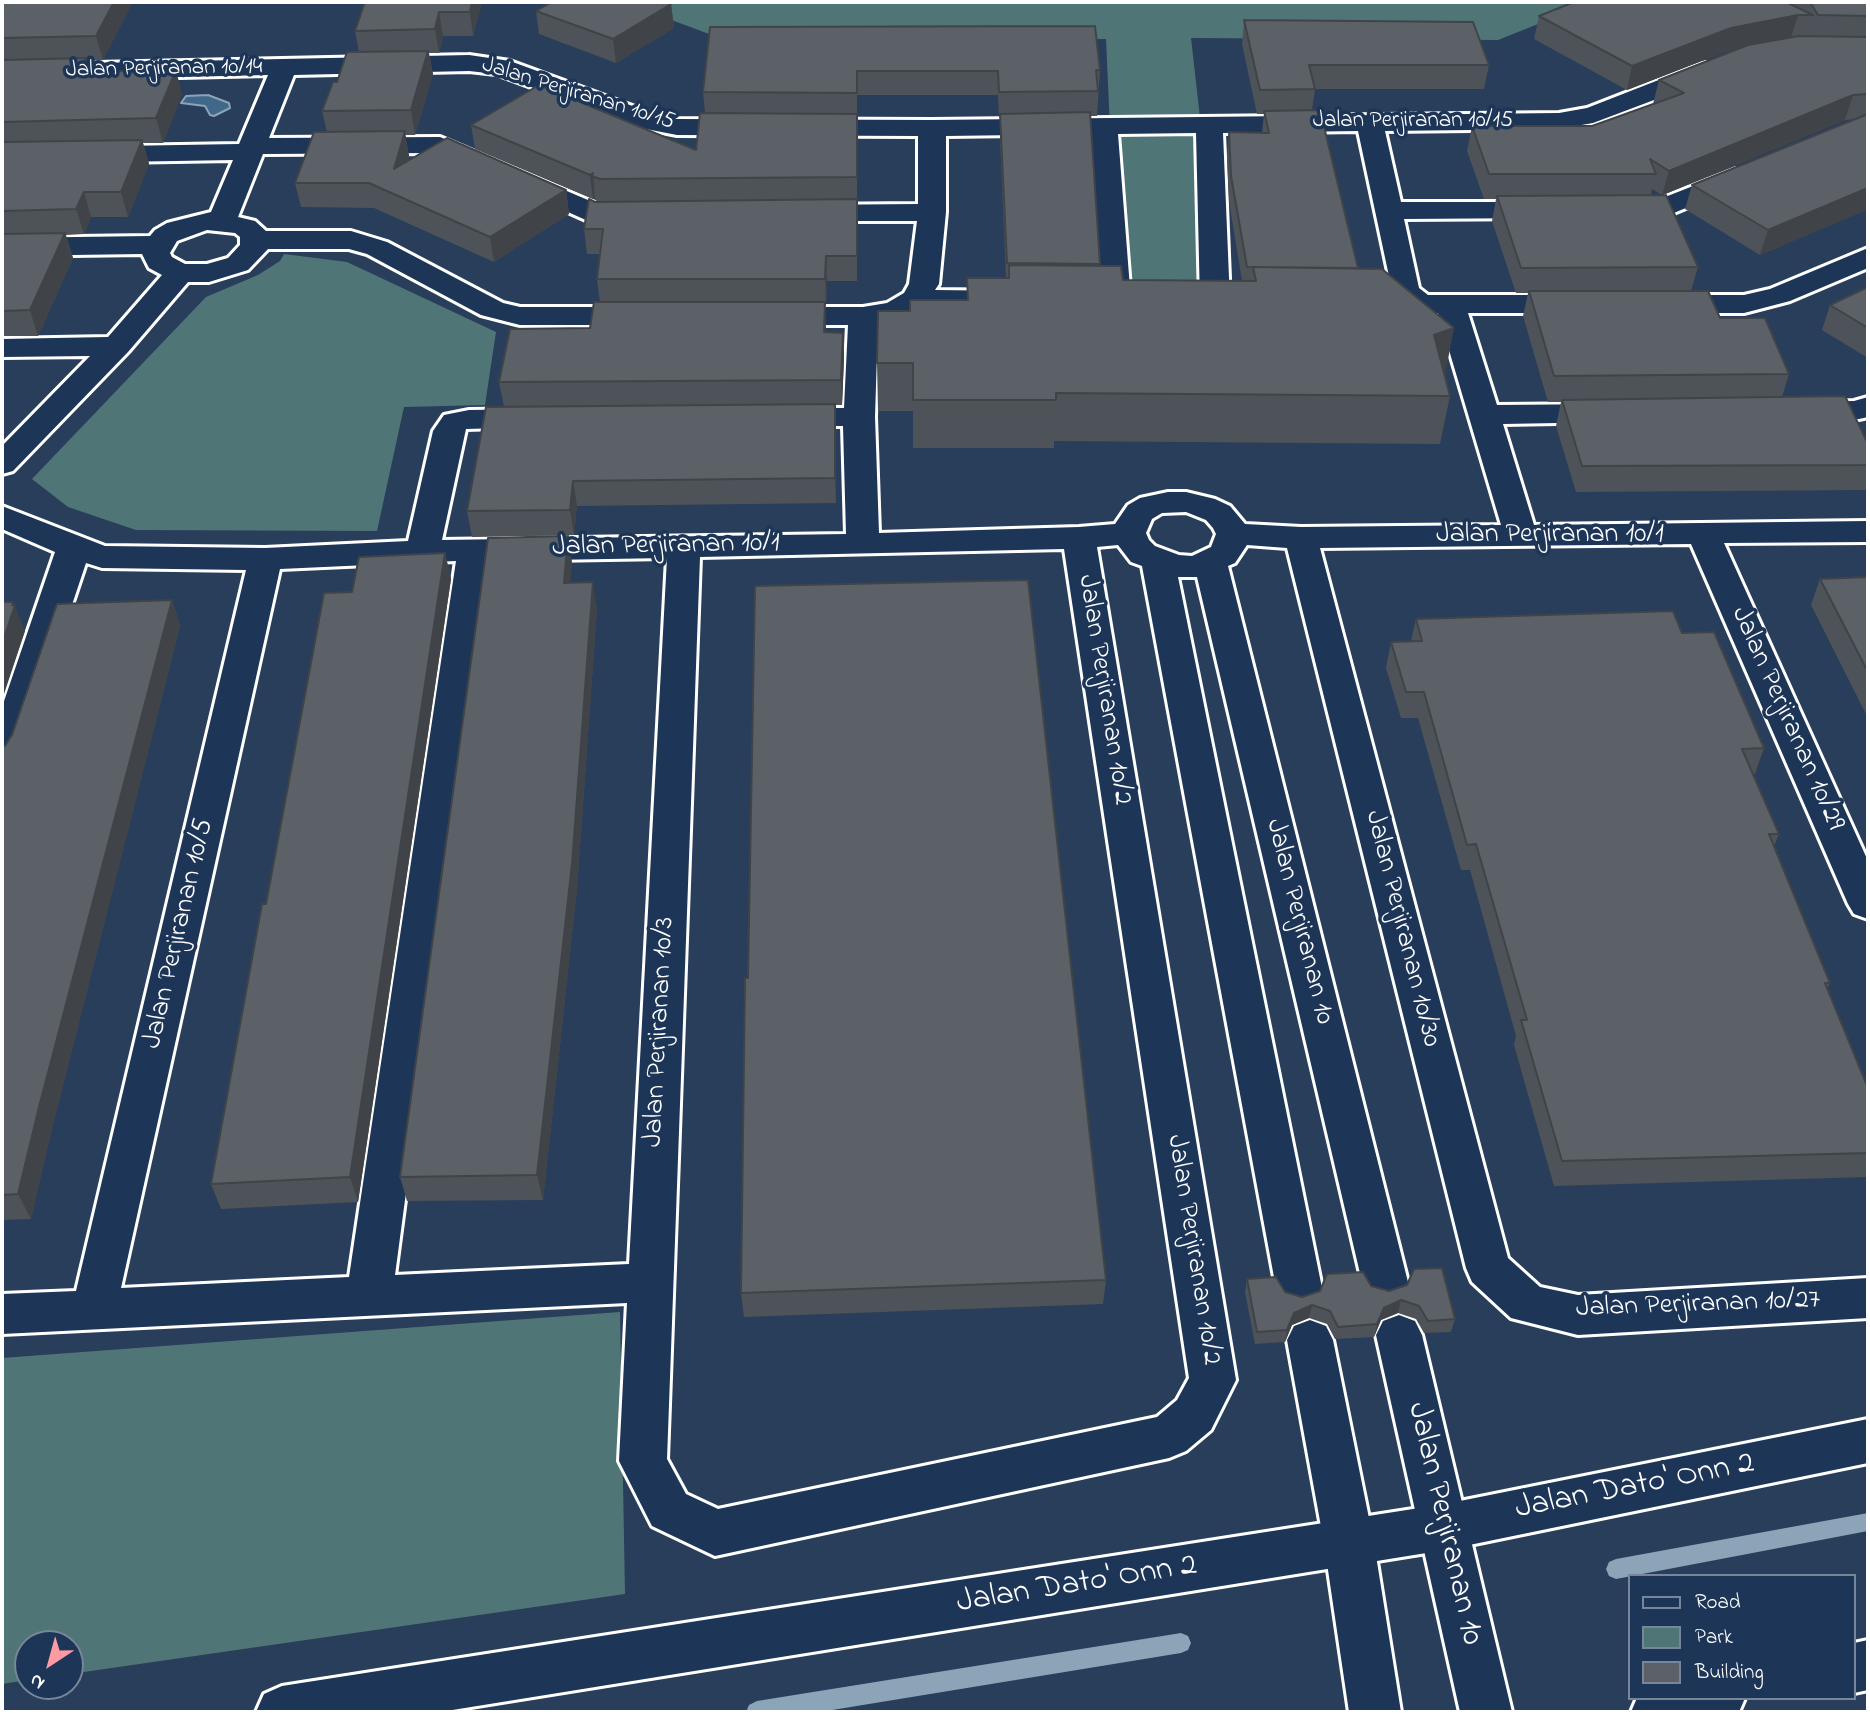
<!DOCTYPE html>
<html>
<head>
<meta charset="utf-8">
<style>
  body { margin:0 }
  #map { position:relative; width:1870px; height:1714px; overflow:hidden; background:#293e5a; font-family:"Indie Flower",sans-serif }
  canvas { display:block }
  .frame { position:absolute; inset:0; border:4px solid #fff; pointer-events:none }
  .legend { position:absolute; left:1628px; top:1574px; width:228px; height:126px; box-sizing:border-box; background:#1d3557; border:2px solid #77869a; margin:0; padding:9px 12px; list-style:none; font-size:21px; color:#fff }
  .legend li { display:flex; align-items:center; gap:14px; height:35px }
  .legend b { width:35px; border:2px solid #77869a }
  .north { position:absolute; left:14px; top:1630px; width:70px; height:70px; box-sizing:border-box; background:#1d3557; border:2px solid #77869a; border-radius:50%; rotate:216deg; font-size:19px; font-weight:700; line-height:28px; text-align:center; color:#fff }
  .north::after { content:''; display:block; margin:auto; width:24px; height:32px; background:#ff9aa2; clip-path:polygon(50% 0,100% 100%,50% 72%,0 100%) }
</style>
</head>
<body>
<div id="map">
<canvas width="1870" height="1714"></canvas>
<div class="frame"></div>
<ul class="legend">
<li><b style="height:9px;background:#1d3557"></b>Road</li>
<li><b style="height:19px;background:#507577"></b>Park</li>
<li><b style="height:19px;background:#5b6167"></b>Building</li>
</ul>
<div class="north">N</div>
</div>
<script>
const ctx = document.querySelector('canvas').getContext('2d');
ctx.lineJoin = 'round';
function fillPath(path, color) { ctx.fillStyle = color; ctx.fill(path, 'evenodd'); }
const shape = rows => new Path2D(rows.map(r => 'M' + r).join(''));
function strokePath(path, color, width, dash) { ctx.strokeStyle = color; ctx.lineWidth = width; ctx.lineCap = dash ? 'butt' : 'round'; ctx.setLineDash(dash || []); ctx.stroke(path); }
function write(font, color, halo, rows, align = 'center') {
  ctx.font = font + ' "Indie Flower",sans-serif'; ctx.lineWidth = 7; ctx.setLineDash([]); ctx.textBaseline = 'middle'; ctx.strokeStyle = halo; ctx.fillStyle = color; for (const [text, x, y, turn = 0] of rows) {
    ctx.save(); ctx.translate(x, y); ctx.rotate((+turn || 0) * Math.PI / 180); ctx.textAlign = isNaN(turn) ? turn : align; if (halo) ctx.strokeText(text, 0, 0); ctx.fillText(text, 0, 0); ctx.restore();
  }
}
fillPath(shape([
  [623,2,1593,2,1498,40,1191,38,1219,286,1117,284,1106,39,728,41],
  [284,254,347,262,496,332,485,405,404,407,377,531,136,530,68,507,32,479,206,297,258,275,280,261],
  [620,1312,625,1594,70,1674,70,1644,28,1644,28,1680,2,1684,2,1358]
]), '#507577');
const water = shape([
  [208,95,229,103,230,108,214,116,210,115,205,106,181,103,186,96,208,95]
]);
fillPath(water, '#406888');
strokePath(water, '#8ca4b8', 2);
fillPath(shape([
  [1868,1513,1868,1531,1616,1579,1609,1576,1606,1569,1609,1562,1616,1559,1868,1513],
  [1181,1633,1188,1636,1191,1643,1188,1650,1181,1653,820,1712,746,1712,749,1705,757,1701,1181,1633]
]), '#8ca4b8');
const minor = shape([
  [469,55,510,61,657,115,677,119,932,120,1559,113,1587,108,1697,65,1706,63,1715,65,1719,71,1715,77,1593,123,1559,129,1385,131,1401,202,1546,202,1556,204,1560,210,1556,216,1546,218,1404,219,1419,288,1428,295,1577,295,1588,298,1592,304,1588,310,1577,313,1468,313,1497,405,1612,404,1623,406,1628,413,1623,420,1612,422,1503,424,1534,525,1868,521,1868,542,1724,543,1868,861,1868,919,1854,914,1848,904,1691,544,1320,548,1508,1258,1540,1287,1578,1295,1868,1278,1868,1318,1578,1335,1511,1318,1472,1282,1466,1268,1287,548,1247,545,1235,563,1228,566,1408,1282,1401,1296,1385,1301,1369,1296,1362,1282,1197,577,1178,577,1322,1288,1315,1302,1299,1307,1283,1302,1276,1288,1142,566,1131,562,1118,545,1097,547,1236,1380,1211,1430,1186,1451,1169,1458,715,1556,652,1526,619,1461,627,1303,2,1334,2,1294,76,1291,246,570,102,568,86,563,20,760,15,769,2,773,2,707,55,552,2,529,2,506,105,546,265,548,408,541,433,431,444,415,469,410,536,409,547,411,552,418,547,425,536,427,466,429,442,540,846,534,843,426,785,426,774,424,769,417,774,410,785,408,844,408,848,325,772,325,761,322,757,316,761,310,772,307,863,307,887,303,904,293,909,284,917,221,804,221,794,219,790,213,794,207,804,205,918,204,918,136,677,135,641,128,496,74,469,71,294,75,269,138,440,137,602,206,649,209,653,215,649,221,639,224,588,221,436,153,263,154,238,217,255,221,266,231,351,231,387,242,503,303,520,307,646,307,657,310,661,316,657,322,646,325,520,325,481,315,367,254,349,249,268,249,248,270,209,282,188,282,128,352,13,471,2,474,2,446,90,356,2,357,2,339,108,337,162,275,149,268,142,254,2,256,2,238,150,236,155,230,167,223,211,212,233,160,2,164,2,148,239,144,268,75,2,81,2,65,469,55],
  [1358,131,1393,295,1364,298,1360,304,1364,310,1375,313,1438,313,1501,525,1301,527,1245,524,1230,506,1215,499,1186,492,1168,492,1140,498,1128,505,1115,524,1079,527,879,533,875,417,878,322,907,316,922,308,1018,309,1029,306,1033,300,1029,294,1018,291,935,290,939,284,946,212,946,136,1091,134,1101,301,1105,307,1116,310,1127,307,1131,301,1118,134,1196,133,1200,302,1204,308,1215,311,1226,308,1230,302,1223,133,1358,131],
  [207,230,235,233,240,237,240,245,228,258,207,264,185,264,172,257,170,253,177,241,207,230],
  [1186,512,1206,520,1213,528,1216,534,1211,547,1192,556,1179,555,1155,546,1149,540,1146,533,1152,519,1162,513,1186,512],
  [1064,549,1189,1378,1177,1400,1157,1417,718,1509,686,1494,667,1459,700,557,1064,549],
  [667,558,629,1264,395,1275,490,561,667,558],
  [456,561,349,1277,121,1288,280,569,456,561],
  [1736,169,1746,171,1750,177,1746,183,1669,215,1620,217,1610,215,1606,209,1610,203,1620,201,1655,201,1736,169],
  [1868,248,1868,268,1790,301,1744,313,1662,313,1651,310,1647,304,1651,298,1662,295,1744,295,1770,289,1868,248],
  [1868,397,1868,417,1859,419,1798,420,1787,418,1782,411,1787,404,1798,402,1854,401,1868,397],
  [1399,1315,1415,1321,1422,1335,1512,1712,1460,1712,1376,1335,1383,1321,1399,1315],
  [1310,1320,1326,1326,1333,1340,1374,1543,1401,1712,1349,1712,1324,1543,1287,1340,1294,1326,1310,1320]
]);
const major = shape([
  [1868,1419,1868,1463,1445,1550,440,1712,256,1712,264,1694,282,1686,1445,1504,1868,1419],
  [1868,1640,1868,1690,1854,1693,1854,1643,1868,1640],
  [1637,1698,1745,1698,1739,1712,1631,1712,1637,1698]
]);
strokePath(minor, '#fff', 6);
strokePath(major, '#fff', 6);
fillPath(minor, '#1d3557');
fillPath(major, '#1d3557');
fillPath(shape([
  [2,2,131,5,103,60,87,61,90,72,182,94,163,143,143,143,149,164,128,217,91,217,84,234,66,235,73,258,38,336,2,336],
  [365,2,482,2,473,36,443,36,439,53,429,53,433,74,415,135,405,135,409,156,408,161,566,190,569,214,494,262,374,208,301,207,295,183,327,132,322,111,359,52,355,31],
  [1790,2,1868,2,1868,209,1760,255,1685,209,1692,185,1857,119,1845,120,1663,195,1698,267,1691,291,1720,318,1789,374,1782,397,1868,444,1868,490,1576,492,1556,426,1561,402,1548,402,1523,316,1528,293,1516,293,1492,221,1496,199,1484,199,1467,151,1472,126,1592,126,1653,104,1659,80,1737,49,1725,52,1627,90,1534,39,1539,16,1792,4],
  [1652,189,1662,195,1651,195],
  [671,4,674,28,616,63,539,34,536,11],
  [1244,20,1489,65,1484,89,1315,89,1312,110,1357,268,1445,375,1450,396,1440,444,1054,441,1054,448,913,448,913,411,878,411,877,363,910,311,967,300,967,278,1006,278,1000,138,1000,117,999,117,998,95,857,95,857,281,827,281,826,304,825,304,825,332,843,333,844,358,842,405,836,405,836,503,577,506,574,535,472,537,467,511,504,407,499,382,590,328,600,302,597,279,600,254,587,254,584,229,595,202,599,202,595,200,595,198,593,199,475,149,471,125,696,150,705,113,703,92,710,27,1100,70,1097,116,1090,116,1100,266,1123,280,1242,281,1229,201,1227,157,1229,132,1262,132,1264,114,1257,114,1242,44],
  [1868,287,1868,358,1822,330,1830,305],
  [445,553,451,579,358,1202,221,1209,211,1184,266,904,352,592],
  [572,562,570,583,597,608,577,889,543,1200,407,1201,400,1177],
  [1868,577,1868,718,1811,605,1820,579],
  [172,600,180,626,51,1132,31,1219,2,1220,2,747,5,746],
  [1416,619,1682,633,1764,748,1755,774,1753,774,1779,834,1774,846,1830,983,1827,989,1868,1088,1868,1177,1554,1186,1514,1045,1516,1036,1470,870,1461,870,1418,718,1401,718,1386,668,1391,642,1411,641],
  [1247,1279,1302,1297,1371,1286,1389,1291,1407,1285,1455,1319,1451,1332,1424,1333,1416,1319,1398,1313,1381,1320,1374,1337,1335,1339,1327,1324,1309,1318,1292,1325,1285,1342,1255,1344,1245,1292],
  [1106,1280,1103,1304,744,1317,741,1293]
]), '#4e5359');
fillPath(shape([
  [114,2,130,2,131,5,103,60,96,36],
  [472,2,482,2,473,36,470,12],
  [671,4,674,28,616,63,613,39],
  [439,12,443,36,439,53,435,29],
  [1798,15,1791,38,1725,52,1627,90,1632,66,1731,28],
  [428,51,433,74,415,135,411,110],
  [86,58,93,82,79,72],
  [176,70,182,94,163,143,156,118],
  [1853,95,1845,120,1662,195,1669,171],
  [405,131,409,156,399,194,394,169],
  [142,140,149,164,128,217,121,192],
  [593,173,595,198,593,199,590,175],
  [1868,188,1868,209,1760,255,1768,230],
  [566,190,569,214,494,262,490,237],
  [84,192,91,217,84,234,76,209],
  [65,233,73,258,38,336,30,310],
  [826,256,827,281,826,304,825,279],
  [825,302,826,328,825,358,824,332],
  [1454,328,1445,375,1434,335],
  [843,333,844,358,842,405,841,380],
  [835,404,836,430,836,503,835,478],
  [573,481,577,506,574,535,570,510],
  [568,536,572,562,568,609,564,583],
  [445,553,451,579,358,1202,350,1177],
  [593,582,597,608,577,889,543,1200,537,1175],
  [172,600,180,626,51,1132,31,1219,18,1194,39,1107],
  [13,602,25,631,2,700,2,644],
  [1401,1300,1398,1313,1381,1320,1374,1337,1377,1324,1384,1308],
  [1312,1305,1309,1318,1292,1325,1285,1342,1287,1330,1294,1313]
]), '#404448');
const building = shape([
  [2,2,114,2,96,36,2,38,2,2],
  [365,2,472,2,470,12,439,12,435,29,355,31,365,2],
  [552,2,664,2,671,4,613,39,536,11,552,2],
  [1574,2,1786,2,1813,15,1798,15,1731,28,1632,66,1539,16,1574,2],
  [1810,2,1868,2,1868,16,1818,15,1810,2],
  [1244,20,1473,22,1489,65,1309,65,1315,89,1260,90,1244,20],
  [1095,26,1100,70,1096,70,1098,91,999,92,998,71,857,71,857,93,703,92,710,27,1095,26],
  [1799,36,1868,37,1868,94,1853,95,1669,171,1650,159,1656,174,1489,174,1472,126,1592,126,1684,93,1659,80,1748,45,1799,36],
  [428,51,411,110,322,111,333,82,337,82,347,52,428,51],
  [86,58,79,72,176,70,156,118,2,122,2,60,86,58],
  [539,85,696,150,700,113,857,114,857,177,600,179,592,176,593,173,590,175,471,125,539,85],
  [1320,110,1358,268,1247,267,1231,176,1229,132,1269,133,1264,111,1320,110],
  [1090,112,1100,264,1007,263,1000,114,1090,112],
  [1868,114,1868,188,1768,230,1692,185,1868,114],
  [405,131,394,169,447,138,566,190,490,237,369,183,295,183,314,132,405,131],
  [142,140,121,192,84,192,76,209,2,211,2,142,142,140],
  [1666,195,1698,267,1521,268,1497,196,1666,195],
  [589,199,595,202,857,199,857,256,826,256,825,279,597,279,603,229,584,229,589,199],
  [65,233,30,310,2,311,2,234,65,233],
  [1009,265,1121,266,1123,280,1256,281,1253,267,1382,269,1454,328,1434,335,1450,396,1056,393,1056,400,913,400,913,363,877,363,878,311,910,311,910,300,968,300,967,278,1009,278,1009,265],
  [1868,287,1868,328,1830,305,1868,287],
  [1529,291,1708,291,1720,318,1765,318,1789,374,1554,376,1529,291],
  [594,302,825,302,824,332,843,333,841,380,499,382,510,329,590,328,594,302],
  [1845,396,1868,444,1868,465,1582,466,1562,400,1845,396],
  [835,404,835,478,573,481,570,510,467,511,486,407,835,404],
  [568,536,564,583,593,582,572,864,537,1175,400,1177,488,538,568,536],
  [445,553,350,1177,211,1184,262,904,266,904,324,593,352,592,359,557,445,553],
  [1868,577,1868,672,1820,579,1868,577],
  [1028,580,1106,1280,741,1293,745,978,748,978,755,586,1028,580],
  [172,600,39,1107,18,1194,2,1195,2,747,5,746,12,735,57,604,172,600],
  [2,602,13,602,12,605,15,605,2,644,2,602],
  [1673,611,1682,633,1714,632,1764,748,1742,749,1779,834,1769,834,1830,983,1825,983,1868,1088,1868,1153,1562,1161,1521,1020,1527,1020,1476,844,1467,845,1424,692,1406,692,1391,642,1422,641,1416,619,1673,611],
  [1442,1268,1455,1319,1428,1321,1419,1306,1401,1300,1384,1308,1377,1324,1338,1327,1330,1311,1312,1305,1294,1313,1287,1330,1257,1332,1247,1279,1276,1277,1285,1292,1302,1297,1320,1291,1327,1274,1363,1272,1371,1286,1389,1291,1407,1285,1414,1269,1442,1268]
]);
fillPath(building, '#5b6167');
strokePath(building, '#404448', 2);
write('23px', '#fff', '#1d3557', [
  ["Jalan Perjiranan 10/14",164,70,-1],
  ["Jalan Perjiranan 10/15",578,95,17],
  ["Jalan Perjiranan 10/15",1413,122]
]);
write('28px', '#fff', '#1d3557', [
  ["Jalan Perjiranan 10/1",1550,536],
  ["Jalan Perjiranan 10/1",666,547,-1],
  ["Jalan Perjiranan 10/2",1103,690,81],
  ["Jalan Perjiranan 10/29",1786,719,66],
  ["Jalan Perjiranan 10",1298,922,76],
  ["Jalan Perjiranan 10/30",1401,929,76],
  ["Jalan Perjiranan 10/5",180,934,-77],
  ["Jalan Perjiranan 10/3",661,1032,-87],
  ["Jalan Perjiranan 10/2",1192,1250,81],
  ["Jalan Perjiranan 10/27",1698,1306,-2]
]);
write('33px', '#fff', '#1d3557', [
  ["Jalan Dato' Onn 2",1635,1488,-11],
  ["Jalan Perjiranan 10",1443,1524,77],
  ["Jalan Dato' Onn 2",1077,1586,-9]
]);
</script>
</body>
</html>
